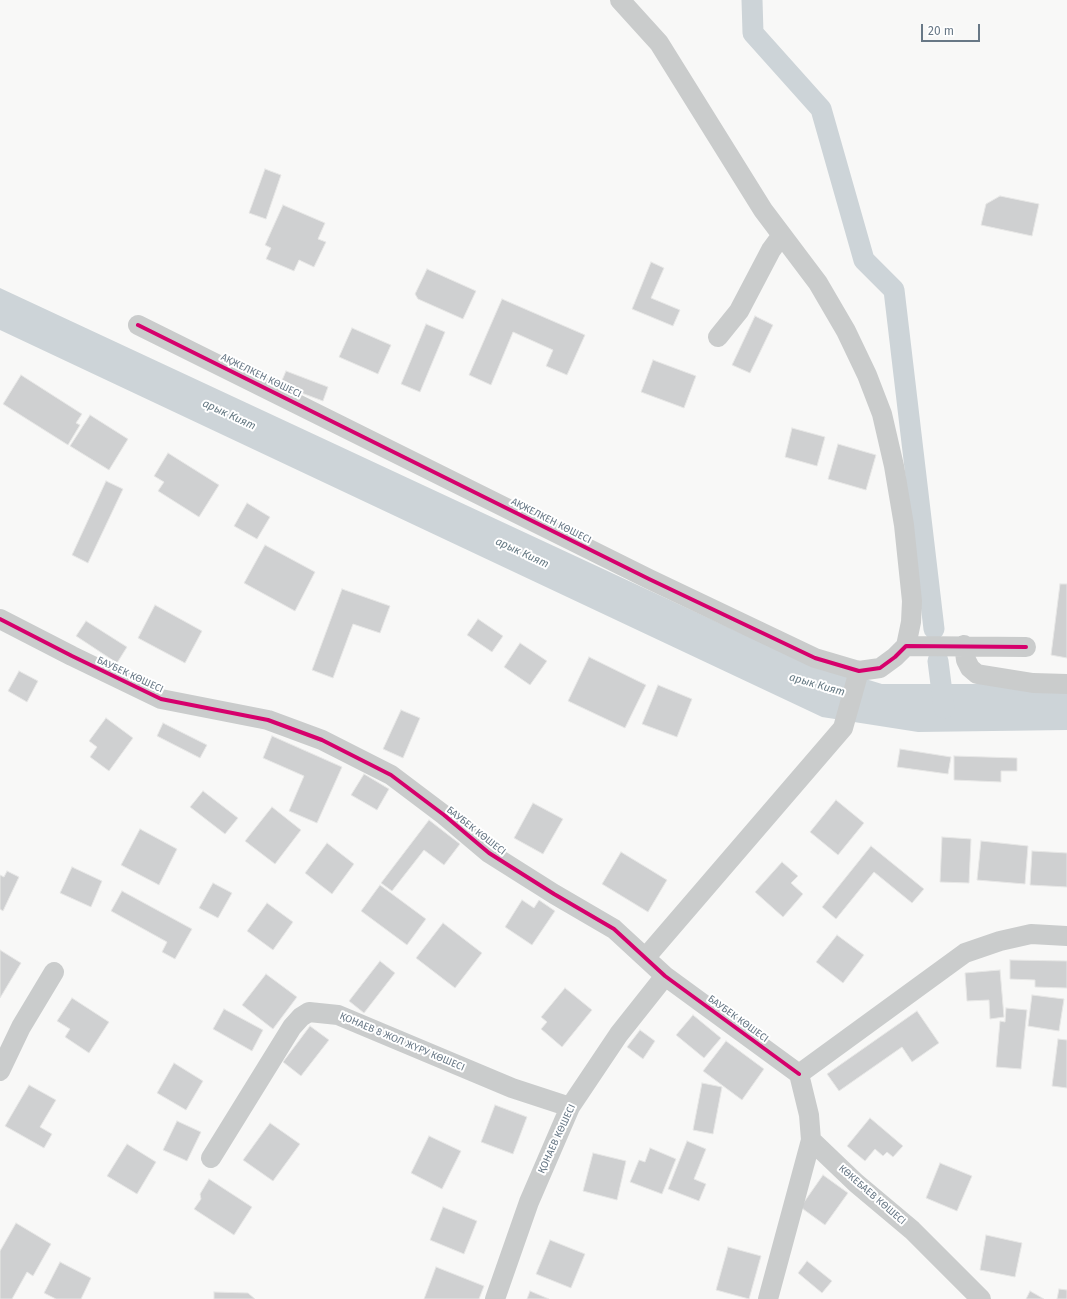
<!DOCTYPE html>
<html>
<head>
<meta charset="utf-8">
<style>
  body { margin:0 }
  #map { position:relative; width:1067px; height:1299px; overflow:hidden; background:#f8f8f7; font-family:"Fira Sans",sans-serif }
  canvas { display:block }
  .scale { position:absolute; left:921px; top:24px; width:59px; height:18px; box-sizing:border-box; border:2px solid #687886; border-top:0; padding-left:5px; font-size:12px; line-height:14px; white-space:nowrap; color:#687886; -webkit-text-stroke:3px #fff; paint-order:stroke }
</style>
</head>
<body>
<div id="map">
<canvas width="1067" height="1299"></canvas>
<div class="scale">20 m</div>
</div>
<script>
const ctx = document.querySelector('canvas').getContext('2d');
ctx.lineJoin = 'round';
function fillPath(path, color) { ctx.fillStyle = color; ctx.fill(path, 'evenodd'); }
const shape = rows => new Path2D(rows.map(r => 'M' + r).join(''));
function strokePath(path, color, width, dash) { ctx.strokeStyle = color; ctx.lineWidth = width; ctx.lineCap = dash ? 'butt' : 'round'; ctx.setLineDash(dash || []); ctx.stroke(path); }
function write(font, color, halo, rows, align = 'center') {
  ctx.font = font + ' "Fira Sans",sans-serif'; ctx.lineWidth = 4; ctx.setLineDash([]); ctx.textBaseline = 'middle'; ctx.strokeStyle = halo; ctx.fillStyle = color; for (const [text, x, y, turn = 0] of rows) {
    ctx.save(); ctx.translate(x, y); ctx.rotate((+turn || 0) * Math.PI / 180); ctx.textAlign = isNaN(turn) ? turn : align; if (halo) ctx.strokeText(text, 0, 0); ctx.fillText(text, 0, 0); ctx.restore();
  }
}
fillPath(shape([
  [0,288,790,656,882,684,987,684,1067,688,1067,730,918,732,822,717,0,330]
]), '#cdd4d8');
strokePath(shape([
  [752,0,753,33,821,109,864,260,894,290,934,629],
  [938,661,944,708]
]), '#cdd4d8', 21);
const building = shape([
  [265,169,281,175,266,219,249,213,265,169],
  [1000,196,1039,204,1032,236,981,225,986,204,1000,196],
  [283,205,325,223,318,239,326,242,314,267,299,260,294,271,266,259,271,248,265,245,283,205],
  [651,262,664,268,651,298,680,310,673,326,632,309,651,262],
  [427,269,476,291,463,319,418,299,415,294,427,269],
  [502,299,585,335,567,375,546,366,553,350,513,332,491,385,469,375,502,299],
  [755,316,773,325,750,373,732,365,755,316],
  [426,324,445,332,420,392,401,384,426,324],
  [352,328,391,345,378,374,339,357,352,328],
  [653,360,696,376,684,408,641,392,653,360],
  [286,371,328,387,323,401,280,385,286,371],
  [21,375,82,414,76,423,80,425,68,445,3,404,21,375],
  [90,415,128,439,109,470,70,446,90,415],
  [792,428,825,437,817,466,785,457,792,428],
  [838,444,876,455,866,490,828,479,838,444],
  [168,453,219,485,199,517,158,491,164,482,154,476,168,453],
  [106,481,123,489,88,563,72,555,106,481],
  [247,503,270,517,257,539,234,526,247,503],
  [265,545,315,572,295,611,244,583,265,545],
  [1060,584,1067,584,1067,658,1051,655,1060,584],
  [342,589,390,606,380,633,353,624,333,678,312,670,342,589],
  [155,605,202,631,185,663,138,638,155,605],
  [478,619,503,636,492,652,467,635,478,619],
  [86,621,127,647,117,663,76,636,86,621],
  [520,643,547,661,530,685,504,667,520,643],
  [589,657,646,685,625,728,568,701,589,657],
  [19,671,38,681,27,702,8,691,19,671],
  [658,685,692,699,677,737,642,724,658,685],
  [401,710,420,718,403,758,383,749,401,710],
  [106,718,133,738,109,771,90,757,97,747,89,741,106,718],
  [163,723,207,745,200,758,157,736,163,723],
  [272,736,342,767,317,823,289,811,304,776,263,758,272,736],
  [900,749,951,757,948,774,897,767,900,749],
  [954,756,1017,758,1017,771,1001,771,1001,782,954,780,954,756],
  [364,774,389,789,377,810,351,795,364,774],
  [203,791,238,818,225,834,190,807,203,791],
  [836,800,864,823,838,855,810,832,836,800],
  [533,803,563,819,543,854,514,838,533,803],
  [272,807,301,830,275,864,245,841,272,807],
  [429,820,460,844,444,865,424,850,392,891,381,883,429,820],
  [140,829,177,849,159,885,121,865,140,829],
  [942,837,971,839,969,883,940,882,942,837],
  [981,841,1028,846,1025,884,977,880,981,841],
  [327,843,354,864,332,894,305,873,327,843],
  [871,846,924,889,912,903,874,872,836,919,822,907,871,846],
  [1032,851,1067,853,1067,887,1030,885,1032,851],
  [621,852,667,880,648,912,602,884,621,852],
  [782,862,798,876,791,883,803,894,783,917,755,892,782,862],
  [72,867,102,881,91,907,60,893,72,867],
  [7,871,19,877,3,911,0,909,0,875,4,877,7,871],
  [213,883,232,893,218,918,199,908,213,883],
  [380,885,426,919,407,945,361,911,380,885],
  [122,891,192,929,175,959,162,952,167,942,111,911,122,891],
  [522,900,534,908,539,900,555,911,532,945,505,927,522,900],
  [267,903,293,922,273,950,247,931,267,903],
  [443,923,482,953,455,988,416,958,443,923],
  [837,935,864,955,843,983,816,962,837,935],
  [0,950,21,963,0,998,0,950],
  [1010,960,1067,961,1067,988,1035,987,1035,980,1010,979,1010,960],
  [380,961,395,973,364,1013,349,1001,380,961],
  [1000,970,1004,1017,990,1019,989,1000,967,1001,965,973,1000,970],
  [266,974,297,997,273,1029,242,1005,266,974],
  [565,988,592,1010,562,1047,541,1029,547,1022,541,1017,565,988],
  [1032,995,1064,999,1059,1031,1028,1026,1032,995],
  [72,998,109,1022,89,1053,65,1037,70,1029,57,1021,72,998],
  [1006,1008,1027,1010,1021,1069,996,1067,1000,1021,1005,1022,1006,1008],
  [224,1009,263,1030,252,1051,213,1029,224,1009],
  [917,1011,939,1043,912,1062,902,1047,839,1091,827,1074,917,1011],
  [693,1015,721,1038,704,1058,676,1035,693,1015],
  [310,1026,329,1040,301,1076,283,1062,310,1026],
  [640,1030,655,1041,643,1059,627,1047,640,1030],
  [1058,1039,1067,1040,1067,1088,1052,1086,1058,1039],
  [726,1041,764,1069,742,1100,703,1071,726,1041],
  [174,1063,203,1081,186,1110,157,1093,174,1063],
  [702,1083,722,1087,713,1134,693,1130,702,1083],
  [29,1085,56,1100,40,1127,52,1134,44,1148,5,1126,29,1085],
  [495,1105,527,1117,513,1154,481,1142,495,1105],
  [870,1118,903,1146,893,1157,887,1152,883,1156,875,1149,865,1161,847,1146,870,1118],
  [177,1121,201,1132,187,1161,163,1150,177,1121],
  [270,1123,300,1144,273,1181,243,1160,270,1123],
  [429,1136,461,1151,442,1189,411,1173,429,1136],
  [687,1141,706,1149,694,1179,706,1184,699,1201,668,1189,687,1141],
  [127,1144,156,1162,137,1194,107,1176,127,1144],
  [650,1148,676,1159,662,1194,630,1182,639,1160,645,1162,650,1148],
  [593,1153,626,1161,617,1200,583,1191,593,1153],
  [940,1163,972,1176,957,1211,926,1198,940,1163],
  [823,1175,848,1193,825,1225,803,1209,802,1205,823,1175],
  [209,1179,252,1207,234,1235,194,1209,201,1199,200,1194,209,1179],
  [443,1207,477,1221,464,1254,430,1240,443,1207],
  [16,1223,51,1244,33,1276,27,1272,12,1299,0,1299,0,1251,16,1223],
  [986,1235,1022,1243,1015,1277,980,1270,986,1235],
  [550,1240,585,1254,571,1288,536,1274,550,1240],
  [728,1247,761,1256,749,1299,716,1290,728,1247],
  [807,1261,832,1281,822,1293,798,1273,807,1261],
  [60,1262,91,1278,81,1299,56,1299,44,1293,60,1262],
  [436,1267,484,1286,479,1299,424,1299,436,1267],
  [1059,1289,1067,1290,1067,1299,1057,1299,1059,1289],
  [530,1291,549,1299,527,1299,530,1291],
  [1030,1291,1044,1299,1026,1299,1030,1291],
  [214,1292,248,1293,255,1299,214,1299,214,1292]
]);
fillPath(building, '#cfd0d1');
strokePath(building, '#e7e7e6', 1);
strokePath(shape([
  [620,0,659,43,763,210,818,283,846,331,867,375,882,414,894,466,904,525,912,601,911,622,906,646],
  [138,325,649,579,815,658,859,671,880,668,895,657,906,646,1026,647],
  [718,337,739,311,771,250,782,235],
  [0,619,72,656,161,699,268,720,322,740,391,775,444,815,489,853,554,894,614,929,665,976,799,1074],
  [964,645,966,660,970,668,977,674,1033,683,1067,684],
  [646,957,843,728,859,671],
  [0,1071,21,1027,54,972],
  [799,1074,965,953,1000,941,1031,934,1067,936],
  [799,1074,809,1115,811,1140,856,1183,912,1230,981,1299],
  [211,1158,292,1027,301,1017,309,1012,338,1015,512,1088,570,1107],
  [495,1299,529,1202,570,1107,619,1034,665,976],
  [768,1299,811,1140]
]), '#cacccc', 20);
strokePath(shape([
  [138,325,649,579,815,658,859,671,880,668,895,657,906,646,1026,647],
  [0,619,72,656,161,699,268,720,322,740,391,775,444,815,489,853,554,894,614,929,665,976,799,1074]
]), '#d6006c', 4);
write('10px', '#687886', '#fff', [
  ["АҚЖЕЛКЕН КӨШЕСІ",261,376,26],
  ["АҚЖЕЛКЕН КӨШЕСІ",551,521,27],
  ["БАУБЕК КӨШЕСІ",130,675,25],
  ["БАУБЕК КӨШЕСІ",476,831,38],
  ["БАУБЕК КӨШЕСІ",738,1019,36],
  ["ҚОНАЕВ 8 ЖОЛ ЖҮРУ КӨШЕСІ",402,1042,23],
  ["ҚОНАЕВ КӨШЕСІ",557,1139,-65],
  ["КӨКЕБАЕВ КӨШЕСІ",872,1195,41]
]);
write('italic 11px', '#647882', '#fff', [
  ["арык Кият",229,415,25],
  ["арык Кият",522,553,25],
  ["арык Кият",817,685,16]
]);
</script>
</body>
</html>
